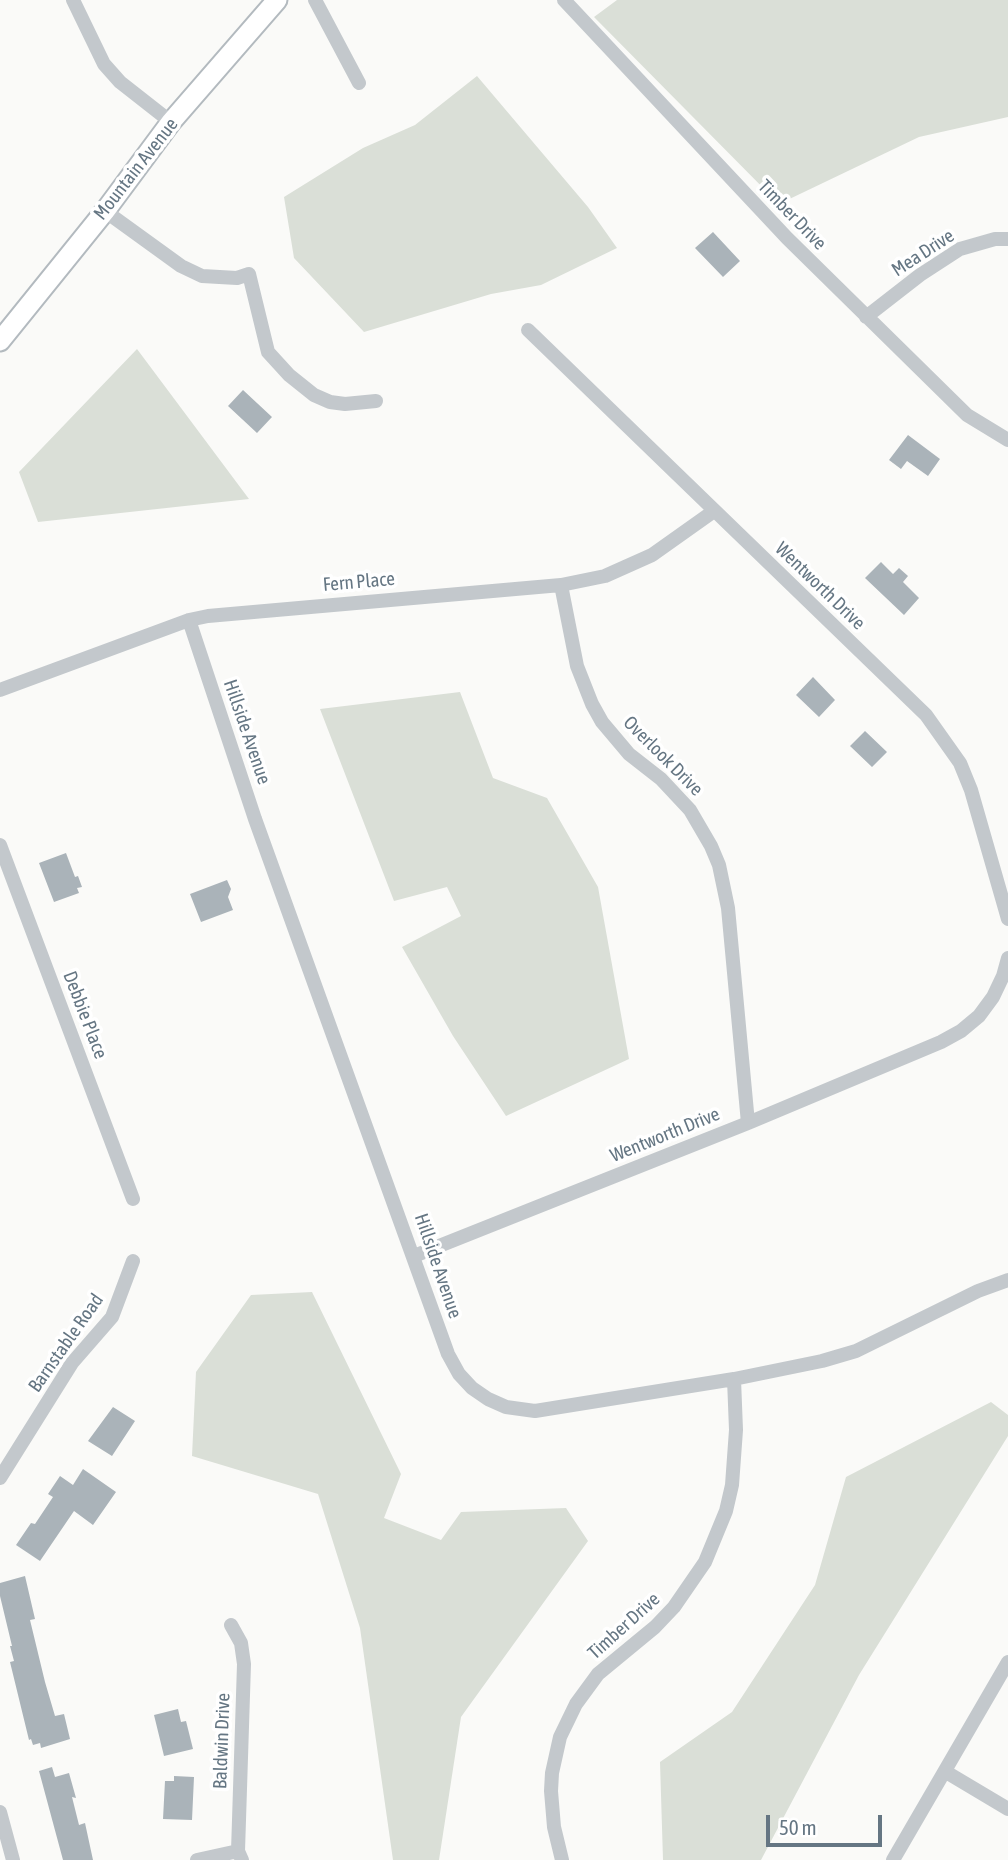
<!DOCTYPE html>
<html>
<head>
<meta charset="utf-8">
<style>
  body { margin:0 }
  #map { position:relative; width:1008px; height:1860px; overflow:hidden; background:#fafaf8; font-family:"Asap Condensed",sans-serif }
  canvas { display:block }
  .scale { position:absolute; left:766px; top:1815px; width:116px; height:32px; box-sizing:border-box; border:4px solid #657683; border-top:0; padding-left:9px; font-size:21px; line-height:24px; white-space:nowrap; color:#657683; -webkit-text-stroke:5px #fff; paint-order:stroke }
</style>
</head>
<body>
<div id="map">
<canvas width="1008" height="1860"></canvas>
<div class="scale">50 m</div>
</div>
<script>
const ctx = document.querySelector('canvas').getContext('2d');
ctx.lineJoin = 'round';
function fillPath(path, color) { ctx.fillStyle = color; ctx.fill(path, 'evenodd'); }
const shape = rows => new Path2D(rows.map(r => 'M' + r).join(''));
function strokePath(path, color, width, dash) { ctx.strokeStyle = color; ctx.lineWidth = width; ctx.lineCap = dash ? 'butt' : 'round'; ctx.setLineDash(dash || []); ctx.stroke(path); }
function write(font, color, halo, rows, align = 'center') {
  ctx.font = font + ' "Asap Condensed",sans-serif'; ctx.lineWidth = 7; ctx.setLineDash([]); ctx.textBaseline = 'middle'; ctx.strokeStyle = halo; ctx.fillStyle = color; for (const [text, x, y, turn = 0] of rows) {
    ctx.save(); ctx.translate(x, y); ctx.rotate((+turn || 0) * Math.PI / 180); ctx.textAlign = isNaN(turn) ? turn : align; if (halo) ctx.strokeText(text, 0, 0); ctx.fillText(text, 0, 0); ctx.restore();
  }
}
fillPath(shape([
  [617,0,1008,0,1008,117,919,137,779,204,594,17],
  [477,76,588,207,617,248,541,285,491,294,364,332,294,258,284,197,363,148,415,125],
  [137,349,249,499,38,522,19,472],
  [460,692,493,778,547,798,598,887,629,1059,506,1116,453,1036,402,947,461,916,447,887,394,901,320,709],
  [312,1292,401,1474,384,1518,441,1540,461,1512,566,1508,588,1541,461,1717,439,1860,393,1860,360,1628,318,1494,192,1456,196,1372,251,1295],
  [991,1402,1008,1415,1008,1436,859,1675,761,1860,663,1860,660,1762,732,1712,815,1585,846,1477]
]), '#dadfd7');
fillPath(shape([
  [713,232,740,261,723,277,695,248],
  [243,390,272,417,257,433,228,406],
  [908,435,940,459,928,476,907,461,901,469,889,460],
  [881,562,893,574,899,568,908,576,903,582,919,598,904,615,865,578],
  [813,677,835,700,819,717,796,695],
  [865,731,887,752,872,767,850,746],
  [66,853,75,877,78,876,82,887,77,888,79,893,54,902,39,863],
  [227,880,231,889,228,897,233,910,201,922,190,894],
  [113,1407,135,1421,112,1456,88,1441],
  [83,1469,116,1492,93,1525,74,1511,40,1561,16,1545,31,1523,35,1524,53,1497,48,1494,60,1476,73,1485],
  [25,1576,35,1619,30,1620,45,1682,55,1716,64,1714,70,1739,41,1748,40,1743,33,1745,31,1739,29,1740,10,1662,14,1661,10,1646,12,1646,0,1596,0,1583],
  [178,1709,181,1722,186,1721,193,1749,164,1756,154,1715],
  [52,1767,55,1777,69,1773,76,1798,72,1797,79,1825,85,1823,93,1860,63,1860,39,1771],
  [174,1776,194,1777,192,1820,163,1819,165,1781,174,1781]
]), '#aab3b9');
const secondary = shape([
  [0,341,105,211,171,122,277,0]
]);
strokePath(secondary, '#b3babf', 23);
strokePath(shape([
  [73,0,104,64,120,82,171,122],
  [315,0,359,83],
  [564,0,787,238,967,415,1008,440],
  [105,211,181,266,202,276,237,278,249,274,268,352,289,375,314,395,330,402,345,404,376,401],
  [866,317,920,275,960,249,995,239,1008,239],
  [528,330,926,715,960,763,971,790,1008,919],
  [561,585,577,666,592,704,602,722,629,754,661,779,690,810,711,846,719,865,728,908,748,1123],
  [189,620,255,819,448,1354,459,1374,472,1388,488,1399,506,1407,535,1411,734,1379,822,1361,856,1351,978,1291,1008,1280],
  [0,690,189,620,208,616,561,585,605,576,652,555,714,511],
  [0,845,133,1199],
  [414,1256,748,1123,941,1042,961,1031,979,1016,993,997,1003,976,1008,958],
  [0,1478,72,1363,112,1317,133,1261],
  [231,1625,241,1643,244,1664,238,1851,242,1860],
  [946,1772,1008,1809],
  [0,1812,13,1860],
  [197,1860,238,1851],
  [562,1860,554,1827,551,1791,552,1773,560,1737,576,1704,598,1674,655,1627,674,1607,705,1562,726,1511,732,1485,736,1430,734,1379],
  [893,1860,1008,1662]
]), '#c3c8cc', 14);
strokePath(secondary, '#fff', 19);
write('19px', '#657683', '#fff', [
  ["Mountain Avenue",136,169,-52],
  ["Timber Drive",792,215,46],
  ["Mea Drive",923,253,-33],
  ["Fern Place",359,582,-5],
  ["Wentworth Drive",820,586,44],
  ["Hillside Avenue",247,732,71],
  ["Overlook Drive",663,756,45],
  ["Debbie Place",85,1015,69],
  ["Wentworth Drive",665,1135,-22],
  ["Hillside Avenue",438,1266,71],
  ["Barnstable Road",66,1343,-55],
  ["Timber Drive",624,1626,-42],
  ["Baldwin Drive",222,1741,-88]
]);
</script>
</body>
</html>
